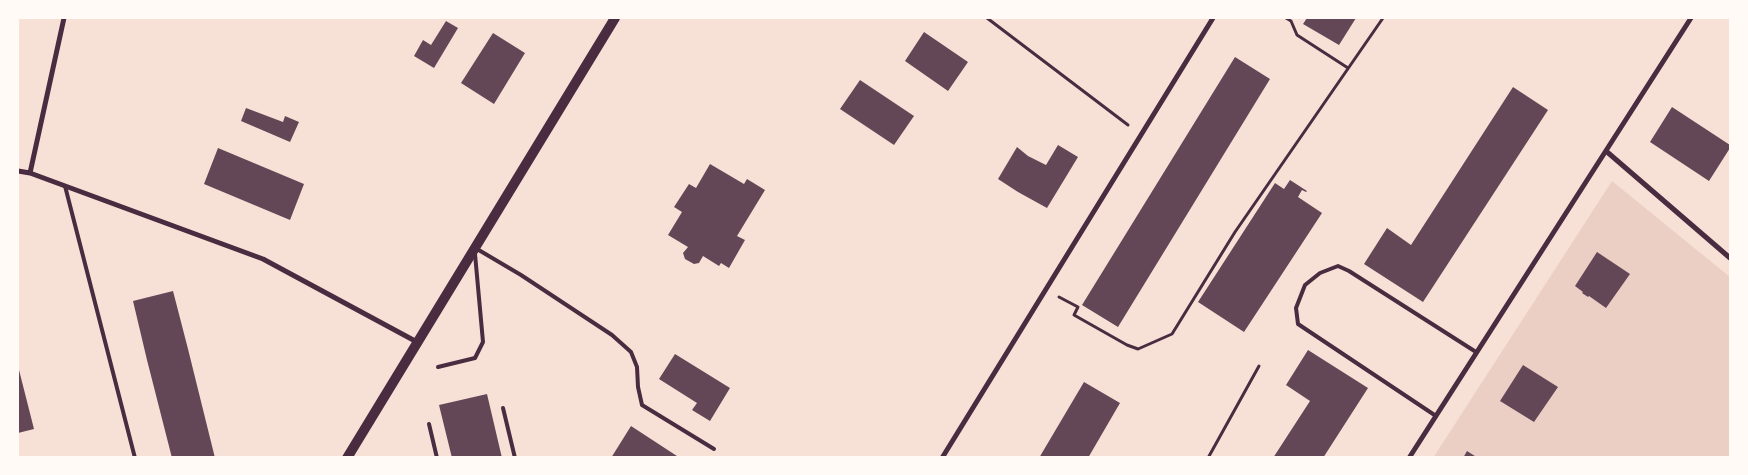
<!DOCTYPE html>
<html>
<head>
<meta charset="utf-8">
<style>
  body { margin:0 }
  #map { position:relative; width:1748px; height:475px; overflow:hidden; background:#f7e1d7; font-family:"Source Sans 3",sans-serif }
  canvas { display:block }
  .frame { position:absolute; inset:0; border:19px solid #fffaf5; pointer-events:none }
</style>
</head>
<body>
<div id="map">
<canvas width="1748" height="475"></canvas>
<div class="frame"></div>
</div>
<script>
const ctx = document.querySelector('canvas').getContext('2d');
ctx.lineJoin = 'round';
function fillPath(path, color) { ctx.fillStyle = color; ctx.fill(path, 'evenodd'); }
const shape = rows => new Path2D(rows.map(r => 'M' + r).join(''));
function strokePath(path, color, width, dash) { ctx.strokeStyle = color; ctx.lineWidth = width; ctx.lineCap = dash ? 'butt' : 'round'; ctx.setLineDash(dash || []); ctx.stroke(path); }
fillPath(shape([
  [1612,181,1730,277,1730,457,1433,458]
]), '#ebcfc5');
fillPath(shape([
  [1307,18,1356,18,1339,45,1303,24],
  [446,21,458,28,434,68,414,56,423,40,431,45],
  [924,32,968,62,948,91,905,61],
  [493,33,525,53,494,104,461,83],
  [1235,57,1270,79,1118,327,1082,305],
  [860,80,914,116,894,145,840,109],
  [1513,87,1548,110,1423,302,1364,264,1387,228,1411,245],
  [1672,107,1730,145,1730,148,1709,181,1650,142],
  [246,108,283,122,285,116,299,122,290,142,241,121],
  [1058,145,1078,157,1047,208,1018,192,998,179,1017,147,1028,156,1046,165],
  [218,148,304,184,290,220,204,184],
  [710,164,744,184,747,179,765,190,737,236,745,240,729,268,721,263,719,266,703,256,699,263,694,264,685,259,683,253,688,247,668,235,682,212,674,207,689,184,696,188],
  [1290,180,1307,191,1306,192,1302,190,1298,197,1322,213,1244,332,1198,302,1275,183,1284,189],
  [1597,252,1630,274,1606,308,1589,296,1588,297,1582,293,1583,292,1575,286],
  [173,291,188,349,215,458,172,458,147,360,133,301],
  [1308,350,1368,388,1323,458,1273,458,1310,401,1286,385],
  [675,354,730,388,710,421,692,410,697,403,659,379],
  [1523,365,1558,387,1534,422,1500,401],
  [18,366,34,429,18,433],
  [1084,382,1120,403,1088,458,1039,458],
  [487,394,502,458,452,458,439,405],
  [631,426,680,458,611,458],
  [1467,451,1478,458,1463,458]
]), '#644757');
strokePath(shape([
  [987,18,1128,125],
  [1286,18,1291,21,1297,35,1348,68],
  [1059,297,1078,307,1074,315,1127,345,1138,349,1172,334,1235,232,1383,18],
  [1208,458,1259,366]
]), '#4a2c40', 3);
strokePath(shape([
  [65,186,135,458],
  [477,249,521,275,612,335,631,352,637,367,638,387,642,405,714,449],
  [438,367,475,358,483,342,475,254],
  [503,408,515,458],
  [1436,416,1298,324,1296,308,1305,285,1320,273,1338,266,1349,271,1476,352],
  [429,424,437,458]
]), '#4a2c40', 4);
strokePath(shape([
  [1606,151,1730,258],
  [18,171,30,173,263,259,417,342],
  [30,173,64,18],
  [942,458,1213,18],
  [1409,458,1691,18]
]), '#4a2c40', 5);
strokePath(shape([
  [347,458,615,18]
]), '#4a2c40', 10);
</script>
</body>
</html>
